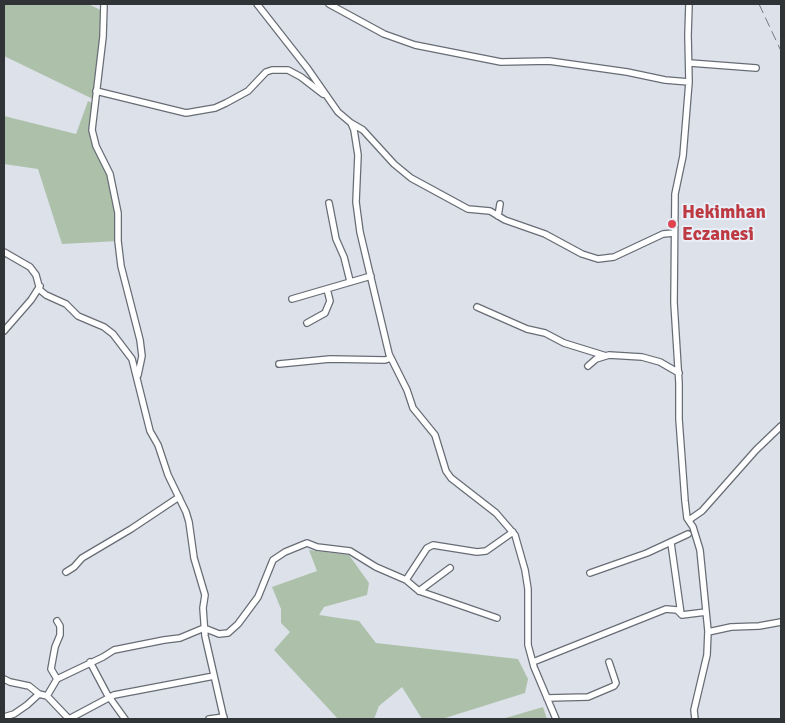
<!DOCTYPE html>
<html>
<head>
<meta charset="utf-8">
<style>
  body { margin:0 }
  #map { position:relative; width:785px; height:723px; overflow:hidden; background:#dce1ea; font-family:Signika,sans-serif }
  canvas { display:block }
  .frame { position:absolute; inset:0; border:5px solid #313437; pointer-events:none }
</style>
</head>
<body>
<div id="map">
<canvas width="785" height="723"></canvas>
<div class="frame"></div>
</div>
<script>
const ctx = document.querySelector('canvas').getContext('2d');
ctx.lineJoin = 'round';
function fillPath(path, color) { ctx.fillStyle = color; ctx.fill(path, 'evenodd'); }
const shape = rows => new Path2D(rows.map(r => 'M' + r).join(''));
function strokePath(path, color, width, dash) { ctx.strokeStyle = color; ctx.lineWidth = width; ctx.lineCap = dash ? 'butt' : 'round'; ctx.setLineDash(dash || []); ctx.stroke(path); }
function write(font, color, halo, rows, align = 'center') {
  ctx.font = font + ' Signika,sans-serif'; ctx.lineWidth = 4; ctx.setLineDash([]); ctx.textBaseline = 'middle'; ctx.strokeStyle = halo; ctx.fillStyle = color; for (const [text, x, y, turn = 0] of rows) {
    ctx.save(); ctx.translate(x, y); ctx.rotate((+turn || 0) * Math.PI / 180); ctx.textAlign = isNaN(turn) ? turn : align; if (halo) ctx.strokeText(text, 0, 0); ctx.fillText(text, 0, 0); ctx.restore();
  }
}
fillPath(shape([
  [4,4,88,4,103,11,95,100,4,56],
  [88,101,94,104,95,143,112,183,118,241,62,244,38,169,4,164,4,116,76,134],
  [309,550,349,555,369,583,367,595,324,607,319,615,359,621,376,643,518,659,528,679,525,693,442,719,422,719,402,687,379,706,374,719,338,719,274,650,290,632,281,623,281,609,272,587,317,571],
  [543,707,547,719,502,719]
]), '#adc1aa');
const minor = shape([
  [104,4,103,37,92,130,96,146,110,174,118,213,118,241,121,266,140,340,142,356,138,375],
  [257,4,308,69,338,112,351,123,363,130,394,164,411,178,468,209,490,211,505,220,545,234,582,254,598,259,614,257,663,234,674,233],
  [329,4,384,34,415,45,501,62,549,61,627,72,665,80,689,82],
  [689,4,688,35,689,82,683,156,675,194,674,303,679,383,679,419,685,501,687,518,693,527,700,550,708,631,707,655,694,710,695,719],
  [690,63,756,68],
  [96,91,186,113,215,108,226,103,248,91,266,72,272,70,288,70,301,77,323,94],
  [351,123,354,130,358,155,356,202,360,232,389,354,407,390,413,408,435,435,446,471,451,478,496,513,515,535,525,570,528,589,528,645,534,667,556,719],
  [329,203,336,239,344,257,350,281],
  [498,216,500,204],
  [4,252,30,267,36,275,40,290,46,295,66,304,78,316,104,327,113,334,132,359,150,431,158,445,168,475,186,512,189,522,194,558,205,595,203,608,205,636,224,719],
  [292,299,371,276],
  [477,307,527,329,545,333,564,343,606,356],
  [307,323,325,313,330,301,327,289],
  [4,331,31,300,40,286],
  [279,364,330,359,385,360,391,358],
  [588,366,596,359,609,355,642,357,660,362,679,373],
  [689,520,702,511,756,450,781,426],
  [671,543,681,614],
  [66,572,74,567,82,558,131,529,179,497],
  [590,573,647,553,688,534],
  [406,580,419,591,497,618],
  [419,591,450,568],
  [708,632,731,627,759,626,781,622],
  [90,662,107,694,125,719],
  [533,662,666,609,677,610,682,615,706,612],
  [4,679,10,682,29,686,39,694,47,696,69,719],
  [57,679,51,669,55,647,60,635,60,626,57,621],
  [47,696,57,679,103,657,114,650,164,640,180,638,204,628,219,634,228,633,238,624,258,597,273,560,285,552,307,543,317,547,350,551,376,567,406,580,427,548,433,545,477,552,486,551,513,532],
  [547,698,588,697,614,686,616,683,609,662],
  [4,717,14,714,27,705,39,694],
  [69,719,114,695,214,676],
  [209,719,224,717]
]);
strokePath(minor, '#686d75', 8);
strokePath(minor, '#fff', 5.5);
strokePath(shape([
  [759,4,781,51]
]), '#76797f', 1, [10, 5]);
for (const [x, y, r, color] of [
  [672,224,5,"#e0444e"]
]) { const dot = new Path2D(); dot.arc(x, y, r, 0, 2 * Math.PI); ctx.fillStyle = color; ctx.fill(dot); strokePath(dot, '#e9eff8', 2); }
write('bold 19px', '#be3a42', '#e9eff8', [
  ["Hekimhan",682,213],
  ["Eczanesi",682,235]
], 'left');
</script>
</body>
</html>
